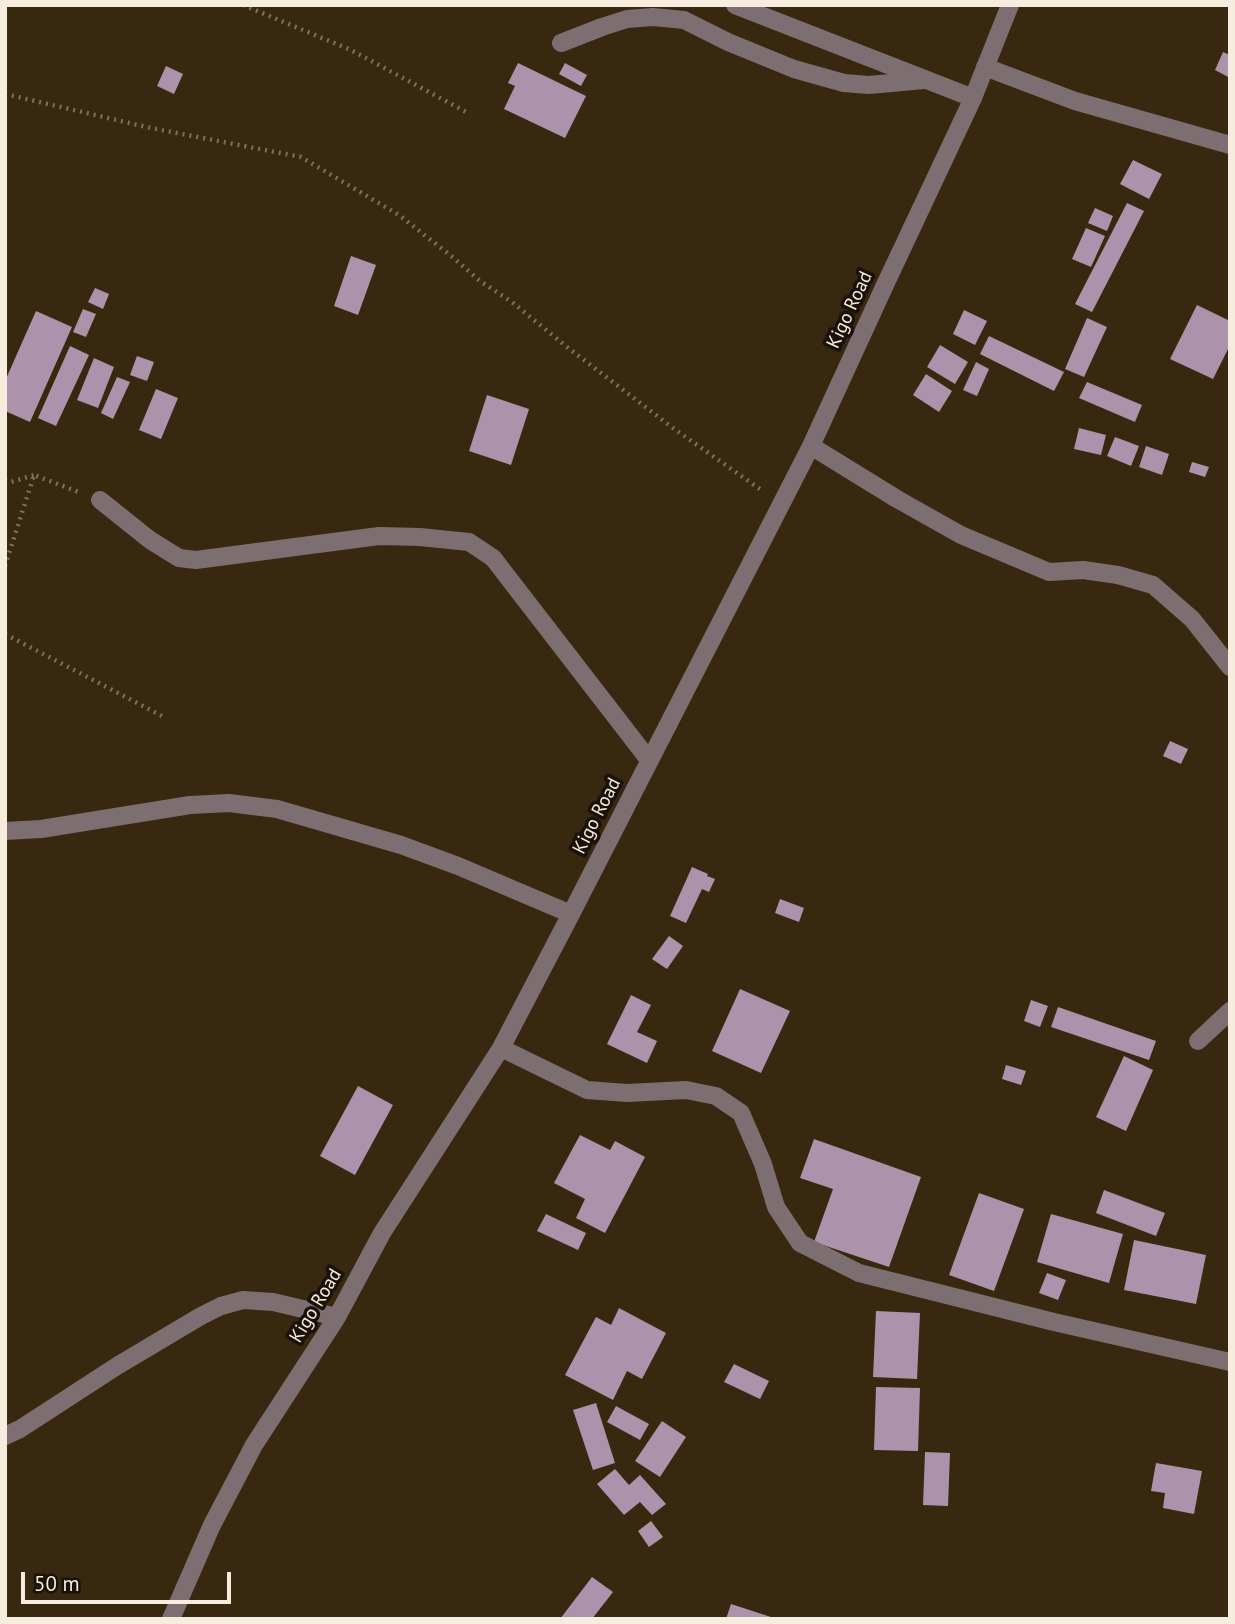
<!DOCTYPE html>
<html>
<head>
<meta charset="utf-8">
<style>
  body { margin:0 }
  #map { position:relative; width:1235px; height:1624px; overflow:hidden; background:#38280f; font-family:"PT Sans",sans-serif }
  canvas { display:block }
  .frame { position:absolute; inset:0; border:7px solid #f7edde; pointer-events:none }
  .scale { position:absolute; left:21px; top:1572px; width:210px; height:32px; box-sizing:border-box; border:4px solid #f7edde; border-top:0; padding-left:9px; font-size:21px; line-height:24px; white-space:nowrap; color:#f7edde; -webkit-text-stroke:5px #1a1208; paint-order:stroke }
</style>
</head>
<body>
<div id="map">
<canvas width="1235" height="1624"></canvas>
<div class="frame"></div>
<div class="scale">50 m</div>
</div>
<script>
const ctx = document.querySelector('canvas').getContext('2d');
ctx.lineJoin = 'round';
function fillPath(path, color) { ctx.fillStyle = color; ctx.fill(path, 'evenodd'); }
const shape = rows => new Path2D(rows.map(r => 'M' + r).join(''));
function strokePath(path, color, width, dash) { ctx.strokeStyle = color; ctx.lineWidth = width; ctx.lineCap = dash ? 'butt' : 'round'; ctx.setLineDash(dash || []); ctx.stroke(path); }
function write(font, color, halo, rows, align = 'center') {
  ctx.font = font + ' "PT Sans",sans-serif'; ctx.lineWidth = 7; ctx.setLineDash([]); ctx.textBaseline = 'middle'; ctx.strokeStyle = halo; ctx.fillStyle = color; for (const [text, x, y, turn = 0] of rows) {
    ctx.save(); ctx.translate(x, y); ctx.rotate((+turn || 0) * Math.PI / 180); ctx.textAlign = isNaN(turn) ? turn : align; if (halo) ctx.strokeText(text, 0, 0); ctx.fillText(text, 0, 0); ctx.restore();
  }
}
fillPath(shape([
  [1223,52,1230,55,1230,78,1215,70],
  [518,63,586,96,565,138,504,109,515,86,508,83],
  [565,63,587,75,581,86,559,74],
  [166,66,183,74,174,94,157,86],
  [1133,160,1162,174,1149,199,1120,184],
  [1127,203,1144,211,1092,312,1075,304],
  [1095,208,1113,216,1107,231,1088,223],
  [1086,228,1105,236,1091,267,1072,259],
  [351,256,376,265,358,315,334,306],
  [95,288,109,294,103,309,88,302],
  [1197,305,1230,321,1230,345,1213,379,1170,359],
  [83,309,96,314,86,337,73,332],
  [964,310,987,321,975,345,953,334],
  [36,311,72,327,30,422,5,411,5,381],
  [1087,318,1107,327,1084,377,1065,369],
  [989,336,1064,372,1054,391,980,354],
  [940,345,968,362,955,384,927,367],
  [70,346,89,355,56,426,38,418],
  [137,356,154,362,147,381,130,375],
  [94,358,114,367,98,408,77,400],
  [976,362,989,369,977,396,963,390],
  [926,374,952,391,939,412,913,395],
  [117,377,130,382,113,419,101,413],
  [1087,382,1142,405,1135,422,1079,398],
  [156,389,178,398,161,439,139,430],
  [487,395,529,409,511,465,469,451],
  [1079,428,1106,435,1101,455,1074,449],
  [1115,437,1139,446,1131,466,1107,456],
  [1146,446,1169,454,1162,475,1139,467],
  [1192,462,1209,467,1205,477,1189,472],
  [1170,741,1188,749,1181,764,1163,756],
  [692,867,708,874,707,876,715,879,709,892,702,889,686,923,670,916],
  [780,899,804,908,799,922,775,913],
  [669,936,683,946,667,969,652,959],
  [740,989,790,1011,761,1073,712,1051],
  [631,995,651,1005,637,1032,657,1041,647,1063,607,1044],
  [1031,1000,1048,1006,1040,1027,1024,1021],
  [1058,1007,1156,1041,1149,1060,1051,1027],
  [1124,1056,1153,1070,1126,1131,1096,1117],
  [1006,1065,1026,1071,1021,1085,1002,1079],
  [358,1086,393,1105,355,1175,320,1156],
  [580,1135,610,1150,615,1141,645,1157,605,1233,576,1218,585,1199,554,1183],
  [814,1139,921,1177,889,1267,814,1242,833,1189,800,1178],
  [1104,1190,1165,1213,1156,1236,1096,1213],
  [979,1193,1024,1209,994,1291,949,1275],
  [546,1214,586,1233,578,1250,537,1231],
  [1051,1214,1123,1234,1109,1283,1037,1262],
  [1134,1240,1206,1255,1196,1304,1124,1290],
  [1047,1273,1066,1280,1058,1300,1039,1293],
  [619,1308,666,1333,642,1379,627,1371,613,1400,565,1375,596,1317,611,1325],
  [876,1311,920,1313,917,1379,873,1377],
  [734,1364,769,1381,760,1399,724,1382],
  [876,1387,920,1388,918,1451,874,1450],
  [596,1403,615,1463,593,1470,573,1410],
  [616,1406,649,1424,640,1440,607,1422],
  [662,1421,686,1437,660,1477,635,1461],
  [925,1452,950,1453,948,1506,923,1505],
  [1156,1463,1202,1471,1194,1514,1163,1508,1165,1493,1151,1491],
  [615,1469,629,1485,640,1475,666,1504,652,1515,640,1502,624,1515,597,1484],
  [651,1521,663,1537,649,1547,638,1531],
  [592,1577,613,1592,592,1619,560,1619],
  [731,1604,774,1618,774,1619,726,1619]
]), '#ad92ac');
strokePath(shape([
  [243,5,351,50,468,113],
  [5,94,151,128,301,157,399,215,450,255,480,281,512,302,567,347,673,428,764,492],
  [5,480,11,482,34,475],
  [5,566,34,475,81,493],
  [5,634,162,716]
]), '#7e705a', 4.5, [2, 5]);
strokePath(shape([
  [735,5,973,98],
  [561,43,602,27,627,19,653,17,684,20,728,42,794,69,844,83,869,85,924,80],
  [985,67,1075,101,1230,145],
  [811,446,897,499,961,535,1049,572,1083,570,1118,575,1153,585,1192,619,1230,667],
  [100,500,150,540,179,558,196,560,379,536,420,537,469,542,493,558,649,760],
  [5,831,41,829,190,805,229,803,277,809,401,845,458,866,571,914],
  [1198,1041,1230,1011],
  [501,1048,587,1090,627,1093,686,1090,716,1096,741,1113,763,1164,776,1207,800,1243,859,1273,1054,1322,1230,1362],
  [5,1436,20,1429,117,1366,201,1316,221,1306,243,1300,273,1302,337,1317],
  [171,1619,212,1525,254,1445,337,1317,382,1233,501,1048,571,914,811,446,885,285,973,98,1010,5]
]), '#7d6e72', 18);
write('19px', '#f7edde', '#1a1208', [
  ["Kigo Road",850,310,-65],
  ["Kigo Road",597,816,-63],
  ["Kigo Road",316,1306,-59]
]);
</script>
</body>
</html>
